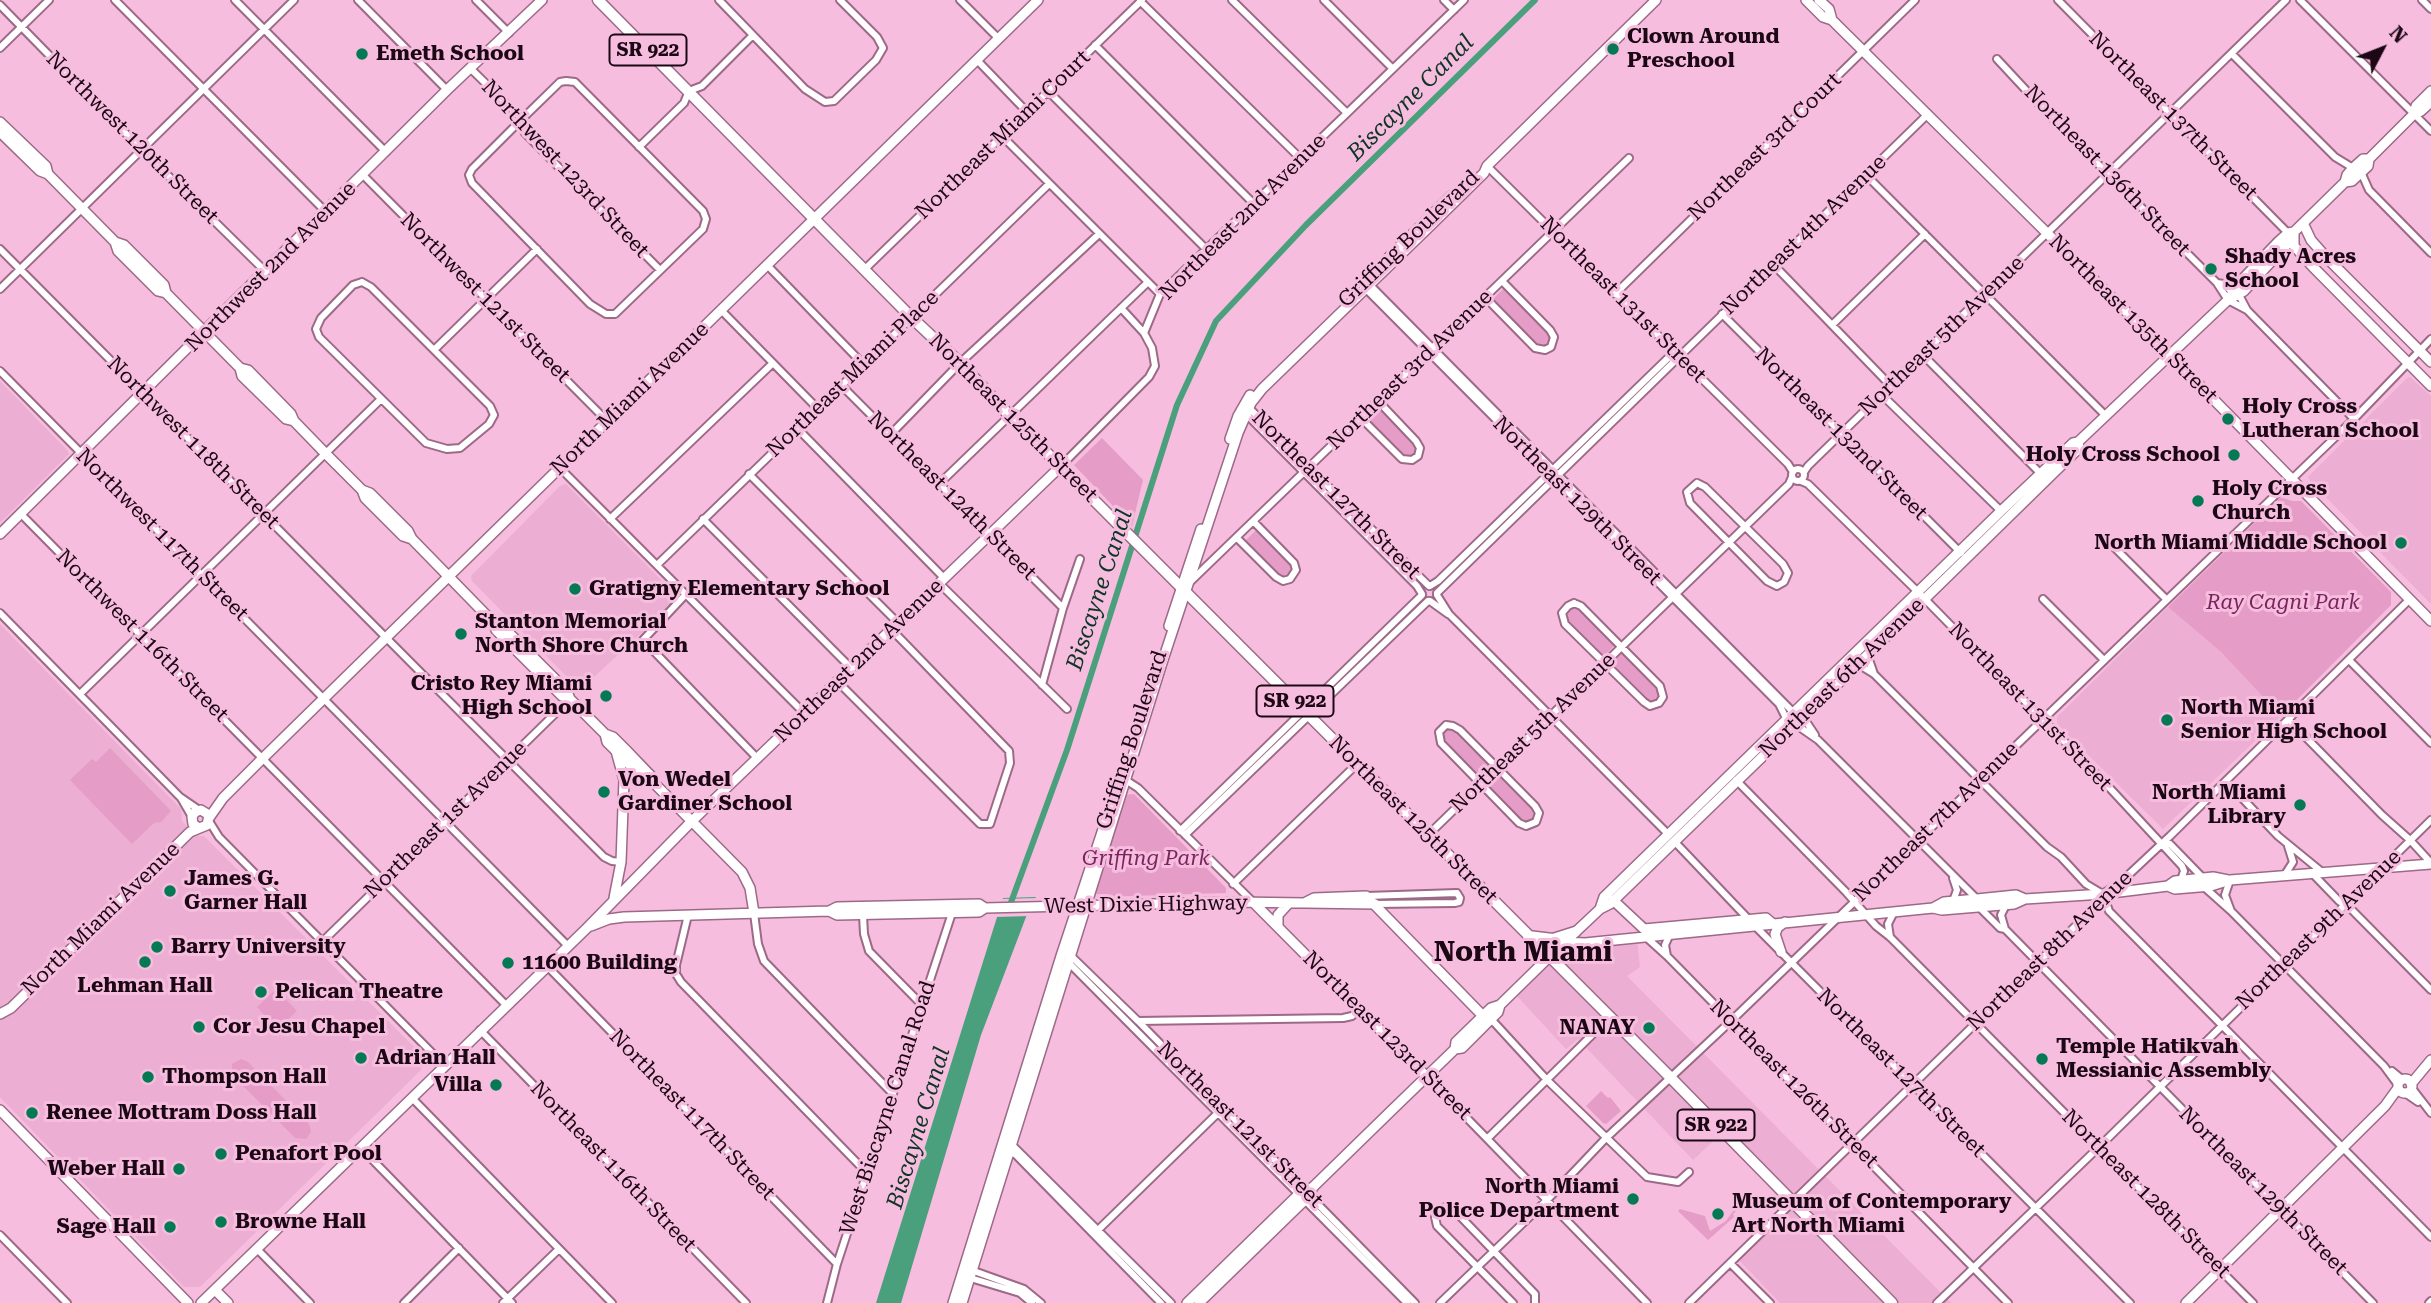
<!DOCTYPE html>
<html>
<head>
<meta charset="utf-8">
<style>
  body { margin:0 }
  #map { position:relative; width:2431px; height:1303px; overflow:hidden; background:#f6bdde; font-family:"Roboto Serif",serif }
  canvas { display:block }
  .north { position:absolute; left:2347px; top:14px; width:70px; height:70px; -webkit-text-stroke:5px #f6bdde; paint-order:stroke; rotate:48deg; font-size:19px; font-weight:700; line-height:28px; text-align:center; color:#1b0814 }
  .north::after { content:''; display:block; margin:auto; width:24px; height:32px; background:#1b0814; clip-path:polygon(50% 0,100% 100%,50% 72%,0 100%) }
</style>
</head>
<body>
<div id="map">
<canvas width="2431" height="1303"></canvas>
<div class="north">N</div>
</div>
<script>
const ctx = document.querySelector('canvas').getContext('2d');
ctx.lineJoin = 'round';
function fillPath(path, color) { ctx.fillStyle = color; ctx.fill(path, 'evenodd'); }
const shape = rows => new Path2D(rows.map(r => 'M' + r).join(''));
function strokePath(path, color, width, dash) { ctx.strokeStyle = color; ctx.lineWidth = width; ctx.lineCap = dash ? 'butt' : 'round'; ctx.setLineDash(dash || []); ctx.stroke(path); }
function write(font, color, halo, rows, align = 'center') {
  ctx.font = font + ' "Roboto Serif",serif'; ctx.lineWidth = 6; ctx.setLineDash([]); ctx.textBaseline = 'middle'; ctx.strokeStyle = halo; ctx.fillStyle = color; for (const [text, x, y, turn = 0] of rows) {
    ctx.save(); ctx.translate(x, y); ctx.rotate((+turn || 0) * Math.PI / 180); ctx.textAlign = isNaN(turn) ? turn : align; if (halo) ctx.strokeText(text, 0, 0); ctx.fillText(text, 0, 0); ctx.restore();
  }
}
fillPath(shape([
  [2410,377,2431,396,2431,604,2310,481,2308,477,2407,378],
  [0,381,67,450,69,454,0,523],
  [566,484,679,598,580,690,472,581,471,576,560,486],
  [2168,607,2221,652,2281,716,2163,829,2062,729,2057,723,2057,717],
  [0,624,181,809,182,821,197,836,204,836,424,1057,421,1070,200,1287,184,1287,0,1097],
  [1637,941,1640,967,1627,976,1951,1303,1780,1303,1737,1258,1795,1202,1724,1131,1693,1160,1578,1039,1566,1049,1515,994,1567,942]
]), '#ecaed2');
fillPath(shape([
  [1504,288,1508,290,1551,335,1552,342,1546,348,1536,346,1492,300],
  [1380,409,1385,411,1418,447,1416,454,1409,458,1401,456,1369,423,1368,420],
  [1102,438,1143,480,1132,526,1074,465],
  [2281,497,2292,501,2301,501,2391,592,2391,605,2281,716,2221,652,2168,607],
  [1257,529,1294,567,1292,574,1285,579,1281,578,1245,541],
  [1577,606,1615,645,1602,658,1565,621,1563,614,1569,607],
  [1622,653,1658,687,1661,694,1660,699,1653,703,1647,703,1610,665],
  [1447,728,1457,731,1489,763,1489,768,1480,776,1441,739,1443,730],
  [110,748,171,811,161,822,154,823,132,844,70,780,92,759,96,762],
  [1497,774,1500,774,1534,808,1537,814,1533,822,1523,823,1487,787,1488,783],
  [1134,794,1226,888,1226,893,1100,897,1095,892,1124,795],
  [276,989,297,1011,277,1029,257,1007],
  [241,1059,248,1062,309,1124,311,1132,306,1139,295,1138,232,1075,232,1064],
  [1601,1091,1608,1098,1610,1097,1621,1111,1606,1124,1603,1123,1586,1106],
  [1738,1204,1740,1207,1733,1214,1734,1217,1708,1240,1678,1211,1680,1209,1705,1216,1710,1231,1726,1221]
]), '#e59dc7');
fillPath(shape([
  [1036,897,1026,917,981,1035,901,1303,876,1303,1003,898]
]), '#4aa07c');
fillPath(shape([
  [1038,898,1030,916,995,917,999,899]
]), '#f6bdde');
strokePath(shape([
  [1010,905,1067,750,1177,405,1216,321,1306,225,1535,0]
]), '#4aa07c', 6);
const street = shape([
  [115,0,326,212],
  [235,0,386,152],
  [358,0,447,90],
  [476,0,509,33],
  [719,0,805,89,825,102,834,101,876,60,883,48,877,37,840,0],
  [960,0,999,39],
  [1232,0,1347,113],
  [1324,0,1392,68],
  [1444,0,1454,10],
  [2058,0,2288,233],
  [2300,0,2431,131],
  [2422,0,2431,9],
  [1140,1,1300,158],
  [0,5,142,150,265,271],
  [1095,45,1254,204],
  [0,48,49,0],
  [2232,54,2335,157,2353,168],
  [1997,59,2050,116,2217,283,2228,300,2247,310],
  [977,60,1027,112],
  [471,69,519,116,525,133,660,270],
  [566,81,575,82,703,211,706,219,703,229,615,314,606,314,590,304,472,183,469,175,472,169,520,121,560,82,566,81],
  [1048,91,1207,250],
  [1003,137,1160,294],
  [639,147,684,103,689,91,702,86,753,35],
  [1487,166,1788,464,1793,472],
  [2361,172,2369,190,2431,253],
  [363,175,607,421],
  [1866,175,2105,415],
  [0,249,604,857,612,861,621,862],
  [1773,264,1890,385],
  [767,265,864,365],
  [865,269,1142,0],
  [1365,280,1794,713],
  [362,282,371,287,490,406,494,415,489,424,460,448,447,449,426,443,319,337,316,329,321,318,353,285,362,282],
  [2217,283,2224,284,2232,292],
  [1361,284,1779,704,1787,720],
  [0,289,294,0],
  [1615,294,1915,0],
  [2239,295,2247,310,2354,419],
  [1485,297,1535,348,1545,350,1551,347,1554,337,1550,330,1502,281],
  [1121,308,1144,333],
  [721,310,817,408],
  [1722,314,1961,553],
  [1833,324,1925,234],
  [435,349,537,249],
  [1923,355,2041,474],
  [0,371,568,946],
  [841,385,1063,608],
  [1881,394,2001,511],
  [1246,405,1429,586],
  [1245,413,1417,586,1422,594],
  [1361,418,1402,459,1412,460,1418,456,1420,448,1416,441,1378,401],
  [797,428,945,579],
  [890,435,960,363,1099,234],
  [1061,466,1149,377,1155,366,1152,348,1144,333,1160,294,1464,0],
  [560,468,805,714],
  '1792 475a6 6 0 1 1 12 0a6 6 0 1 1-12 0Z',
  [1804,472,1808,466,2286,0],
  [749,474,898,623],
  [1801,481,1808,484,1918,592,2106,784,2182,866,2184,871,2181,880],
  [1697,483,1705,487,1783,564,1788,573,1784,582,1777,586,1767,581,1690,503,1687,492,1697,483],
  [939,484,1147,283],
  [21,514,506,1005],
  [610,519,773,363],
  [703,519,851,668],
  [1237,538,1276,577,1283,581,1290,579,1296,570,1294,563,1254,522],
  [2108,541,2166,599],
  [657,565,1049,184],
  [1190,582,1629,158],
  [940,584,1067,709],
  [1430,586,1438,581,1668,358,1678,356],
  [1437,593,1928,114],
  [686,594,643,640,758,759],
  [1437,595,1449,614,1669,835],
  [2043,599,2103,659],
  [1430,601,1448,614],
  [1574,603,1581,606,1660,686,1663,697,1659,703,1650,706,1644,702,1565,624,1562,613,1568,606,1574,603],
  [0,613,180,797,199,810],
  [1867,654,1874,674],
  [2349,660,2431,743],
  [1858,664,1874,674,2047,847,2061,857,2086,884,2101,893],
  [837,681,980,824,990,824,1010,763,1009,751,891,629],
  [1042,685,1063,608,1080,559],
  [80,694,381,399],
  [1803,717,1815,735],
  [2289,720,2382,815,2410,840,2431,863],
  [1795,724,1818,740,1977,899],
  [1446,725,1453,726,1460,730,1535,806,1539,813,1536,822,1526,826,1519,823,1441,743,1439,732,1446,725],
  [1121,777,1138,788,1254,903],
  [1736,780,1846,892,1876,926,1890,937,2253,1303],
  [2226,781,2278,836,2322,872],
  [181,798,192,817],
  [209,821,219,837,445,1066],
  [1180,831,1422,595],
  [1185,835,1428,601],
  [1428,835,1789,484,1792,477],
  [1674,841,1755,926,2130,1303],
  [2162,843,2170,844,2203,878],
  [2312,873,2339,901,2352,910,2431,990],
  [2284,876,2293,862,2288,846],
  [2230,880,2225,895,2231,911],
  [1233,884,1357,764],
  [2203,886,2231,911,2384,1066,2398,1085],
  [2103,894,2109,911,2431,1237],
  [1366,896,1457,893,1460,898,1459,902,1455,903,1375,904],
  [1953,901,1957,890,1953,878],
  [1979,907,2000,928,2005,929,2373,1303],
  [754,913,758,944,764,961,893,1094],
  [688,915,676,965,676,974,681,982,867,1173],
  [863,915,864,934,869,951,922,1005],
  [2005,929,2001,915,2006,905],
  [1646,937,1667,956,2008,1303],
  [1890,937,1888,924,1894,912],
  [322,942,570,699],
  [1069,954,1138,1021,1415,1303],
  [1667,956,1665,945,1670,934],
  [1068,962,1407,1303],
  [547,966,837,1264],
  [1491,1019,1547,1080,1647,1177,1678,1182,1689,1172],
  [1138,1021,1343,1018,1352,1016,1360,1009],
  [480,1030,746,1303],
  [2392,1071,2403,1080],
  [1426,1076,1647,1303],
  [2411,1087,2431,1113],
  [2405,1093,2418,1102],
  [412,1098,612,1303],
  [1488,1138,1610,1017],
  [1011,1144,1171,1303],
  [361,1148,512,1303],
  [1007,1150,1016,1155,1161,1303],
  [1098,1230,1221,1110],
  [0,1235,67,1303],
  [257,1249,310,1303],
  [1730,1263,1770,1303],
  [971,1270,1024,1289,1041,1303],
  [967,1277,1020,1293,1032,1303],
  [404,1303,459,1248],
  [503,1303,559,1249],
  [827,1303,837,1264,952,913],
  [1440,1303,1548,1199,1606,1138,1731,1021,2354,419,2431,339],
  [1513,1303,1437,1226,1435,1217,1445,1207,1457,1213,1535,1294,1535,1303],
  [1689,1303,2056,945,2092,910,2103,894,2122,881,2170,836,2410,599],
  [1937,1303,2099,1147,2431,820],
  [2429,1303,2431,1301]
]);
const secondary = shape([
  [1806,0,1823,17,1832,20],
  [1819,0,1829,9,1832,20,2170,355,2431,621],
  [2414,114,2416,106,2431,91],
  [0,122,46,166,48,174,115,242,118,251,158,291,166,293],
  [0,132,40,171,48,174],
  [2345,182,2352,181,2368,166,2369,159],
  [2303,223,2311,240,2325,256,2431,362],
  [2294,234,2294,246,2313,267,2431,386],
  [115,242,124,245,164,285,166,293,240,368,242,376,286,419,294,421],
  [1384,262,1451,196],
  [2229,299,2237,285,2278,242,2288,233,2294,232],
  [240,368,248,370,291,414,294,421,326,454,362,490,370,493,408,531,412,539,493,622,496,630,562,696,570,699],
  [1230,439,1238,416,1250,395],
  [362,490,365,498,403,536,412,539],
  [0,534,447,90,542,0],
  [493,622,501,625,567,691,570,699,605,734,613,737,627,751,651,776,654,783,742,872,750,888,754,913],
  [1169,626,1201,529],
  [605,734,607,742,646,781,654,783],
  [209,818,223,798,263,758,1038,0],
  [2168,886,2175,881,2213,877,2228,880],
  [614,898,621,862,624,780,616,751],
  [1613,900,1644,929,1766,918,1772,923],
  [1306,902,1314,898,1366,896,1483,1016],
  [1254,903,1426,1076],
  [1933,908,1944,902,1977,899,2016,895,2025,899,2103,894,2168,886,2175,889,2211,886,2230,880,2431,864],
  [1600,909,1604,897,2001,511,2073,443,2078,442,2228,300,2244,291,2292,239,2294,232,2345,182,2347,175,2353,168,2363,159,2369,159,2414,114,2421,111,2431,102],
  [829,911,837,907,979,904,985,908,1235,902,1375,904],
  [1278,925,1278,915,1289,903],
  [591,926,609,919,624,917,829,911,837,915,979,912,985,908],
  [1565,942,1585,943,1933,908,1942,910,2014,904,2025,899],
  [1781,952,1775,934,1778,927,1785,922],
  [0,1014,11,1008,190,832,207,825,209,815,201,810,195,812,192,817,193,824,199,828],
  [1455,1049,1462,1048,1498,1012,1500,1005,1549,957,1600,909,1610,904,1850,672,2075,452,2079,448,2078,442],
  '2398 1086a7 7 0 1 1 14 0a7 7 0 1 1-14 0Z',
  [2411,1084,2431,1060],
  [0,1110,188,1303],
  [215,1290,228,1303],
  [201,1303,587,928,692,821,1061,466],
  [953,1303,1061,956,1112,802],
  [962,1303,1162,663,1238,433,1251,403,1262,389,1428,228,1484,173,1487,166,1656,0],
  [1187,1303,1298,1195,1313,1187,1392,1110,1455,1049,1456,1042,1491,1008,1500,1005],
  [1199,1303,1309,1196,1313,1187],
  [2186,1303,2385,1106,2398,1088]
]);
const primary = shape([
  [598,0,911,317,960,363,1009,415,1671,1078,1892,1303],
  [1528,936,1553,939,1575,932]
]);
strokePath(street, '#9c6987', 10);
strokePath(secondary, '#9c6987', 12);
strokePath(primary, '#9c6987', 13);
strokePath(street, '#fff', 6);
strokePath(secondary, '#fff', 9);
strokePath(primary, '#fff', 10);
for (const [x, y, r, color] of [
  [1613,49,7,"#047954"],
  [362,54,7,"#047954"],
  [2211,269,7,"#047954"],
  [2228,419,7,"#047954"],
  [2234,455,7,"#047954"],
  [2198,501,7,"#047954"],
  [2401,543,7,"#047954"],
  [575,589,7,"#047954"],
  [461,634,7,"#047954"],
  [606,696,7,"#047954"],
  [2167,720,7,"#047954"],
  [604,792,7,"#047954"],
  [2300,805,7,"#047954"],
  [170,891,7,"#047954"],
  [157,947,7,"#047954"],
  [145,962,7,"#047954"],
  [508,963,7,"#047954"],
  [261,992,7,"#047954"],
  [199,1027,7,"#047954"],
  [1649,1028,7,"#047954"],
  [361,1058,7,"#047954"],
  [2042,1059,7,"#047954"],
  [148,1077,7,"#047954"],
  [496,1085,7,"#047954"],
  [32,1113,7,"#047954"],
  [221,1154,7,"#047954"],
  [179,1169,7,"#047954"],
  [1633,1199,7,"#047954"],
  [1718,1214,7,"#047954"],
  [221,1222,7,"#047954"],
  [170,1227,7,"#047954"]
]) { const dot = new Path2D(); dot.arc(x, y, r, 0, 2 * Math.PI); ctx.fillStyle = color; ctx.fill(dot); strokePath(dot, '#f6bdde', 2.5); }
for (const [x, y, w] of [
  [648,50,77],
  [1295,701,77],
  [1716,1125,77]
]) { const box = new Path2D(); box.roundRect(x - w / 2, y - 15.5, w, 31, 5); ctx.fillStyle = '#f6bdde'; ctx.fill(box); strokePath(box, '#1b0814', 2); }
write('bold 19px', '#1b0814', null, [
  ["SR 922",648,50],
  ["SR 922",1295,701],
  ["SR 922",1716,1125]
]);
write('bold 21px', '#1b0814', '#f6bdde', [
  ["Clown Around",1627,37],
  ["Preschool",1627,61],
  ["Emeth School",376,54],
  ["Shady Acres",2225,257],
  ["School",2225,281],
  ["Holy Cross",2242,407],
  ["Lutheran School",2242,431],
  ["Holy Cross School",2220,455,"right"],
  ["Holy Cross",2212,489],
  ["Church",2212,513],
  ["North Miami Middle School",2387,543,"right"],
  ["Gratigny Elementary School",589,589],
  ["Stanton Memorial",475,622],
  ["North Shore Church",475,646],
  ["Cristo Rey Miami",592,684,"right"],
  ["High School",592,708,"right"],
  ["North Miami",2181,708],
  ["Senior High School",2181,732],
  ["Von Wedel",618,780],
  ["Gardiner School",618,804],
  ["North Miami",2286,793,"right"],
  ["Library",2286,817,"right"],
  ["James G.",184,879],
  ["Garner Hall",184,903],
  ["Barry University",171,947],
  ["11600 Building",522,963],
  ["Lehman Hall",145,986,"center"],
  ["Pelican Theatre",275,992],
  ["Cor Jesu Chapel",213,1027],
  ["NANAY",1635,1028,"right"],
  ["Temple Hatikvah",2056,1047],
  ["Messianic Assembly",2056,1071],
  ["Adrian Hall",375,1058],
  ["Thompson Hall",162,1077],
  ["Villa",482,1085,"right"],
  ["Renee Mottram Doss Hall",46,1113],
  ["Penafort Pool",235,1154],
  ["Weber Hall",165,1169,"right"],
  ["North Miami",1619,1187,"right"],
  ["Police Department",1619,1211,"right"],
  ["Museum of Contemporary",1732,1202],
  ["Art North Miami",1732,1226],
  ["Browne Hall",235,1222],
  ["Sage Hall",156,1227,"right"]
], 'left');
write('21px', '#1b0814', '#f6bdde', [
  ["Northeast 137th Street",2173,116,45],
  ["Northeast Miami Court",1003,135,-44],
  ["Northwest 120th Street",132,138,45],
  ["Northeast 3rd Court",1765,147,-44],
  ["Northwest 123rd Street",565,169,47],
  ["Northeast 136th Street",2107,171,46],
  ["Northeast 2nd Avenue",1243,217,-45],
  ["Northeast 4th Avenue",1804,235,-44],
  ["Griffing Boulevard",1409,239,-44],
  ["Northwest 2nd Avenue",271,267,-45],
  ["Northwest 121st Street",485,298,45],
  ["Northeast 131st Street",1623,300,45],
  ["Northeast 135th Street",2133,319,45],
  ["Northeast 5th Avenue",1942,336,-44],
  ["Northeast 3rd Avenue",1410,370,-44],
  ["Northeast Miami Place",853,374,-44],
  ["North Miami Avenue",630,399,-44],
  ["Northeast 125th Street",1013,418,45],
  ["Northeast 132nd Street",1841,434,45],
  ["Northwest 118th Street",193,443,45],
  ["Northeast 127th Street",1336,495,45],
  ["Northeast 124th Street",952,496,45],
  ["Northeast 129th Street",1577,501,45],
  ["Northwest 117th Street",162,535,45],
  ["Northwest 116th Street",142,636,45],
  ["Northeast 2nd Avenue",859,661,-44],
  ["Northeast 6th Avenue",1842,678,-44],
  ["Northeast 131st Street",2030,707,46],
  ["Northeast 5th Avenue",1533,733,-44],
  ["Griffing Boulevard",1132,740,-72],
  ["Northeast 1st Avenue",446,820,-44],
  ["Northeast 125th Street",1413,820,45],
  ["Northeast 7th Avenue",1936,822,-44],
  ["West Dixie Highway",1146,905,-1],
  ["North Miami Avenue",101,919,-44],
  ["Northeast 9th Avenue",2319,930,-44],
  ["Northeast 8th Avenue",2050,951,-44],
  ["Northeast 123rd Street",1387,1036,45],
  ["Northeast 127th Street",1901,1073,45],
  ["Northeast 126th Street",1794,1084,45],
  ["West Biscayne Canal Road",888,1108,-72],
  ["Northeast 117th Street",692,1115,46],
  ["Northeast 121st Street",1240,1125,45],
  ["Northeast 116th Street",613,1167,46],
  ["Northeast 129th Street",2263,1191,45],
  ["Northeast 128th Street",2146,1194,45]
]);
write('italic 21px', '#77255c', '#f6bdde', [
  ["Ray Cagni Park",2283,603],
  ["Griffing Park",1146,859]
]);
write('italic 23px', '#0d3425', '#f6bdde', [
  ["Biscayne Canal",1411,98,-45],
  ["Biscayne Canal",1100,590,-72],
  ["Biscayne Canal",919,1128,-73]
]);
write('bold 28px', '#1b0814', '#f6bdde', [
  ["North Miami",1523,953]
]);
</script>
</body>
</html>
